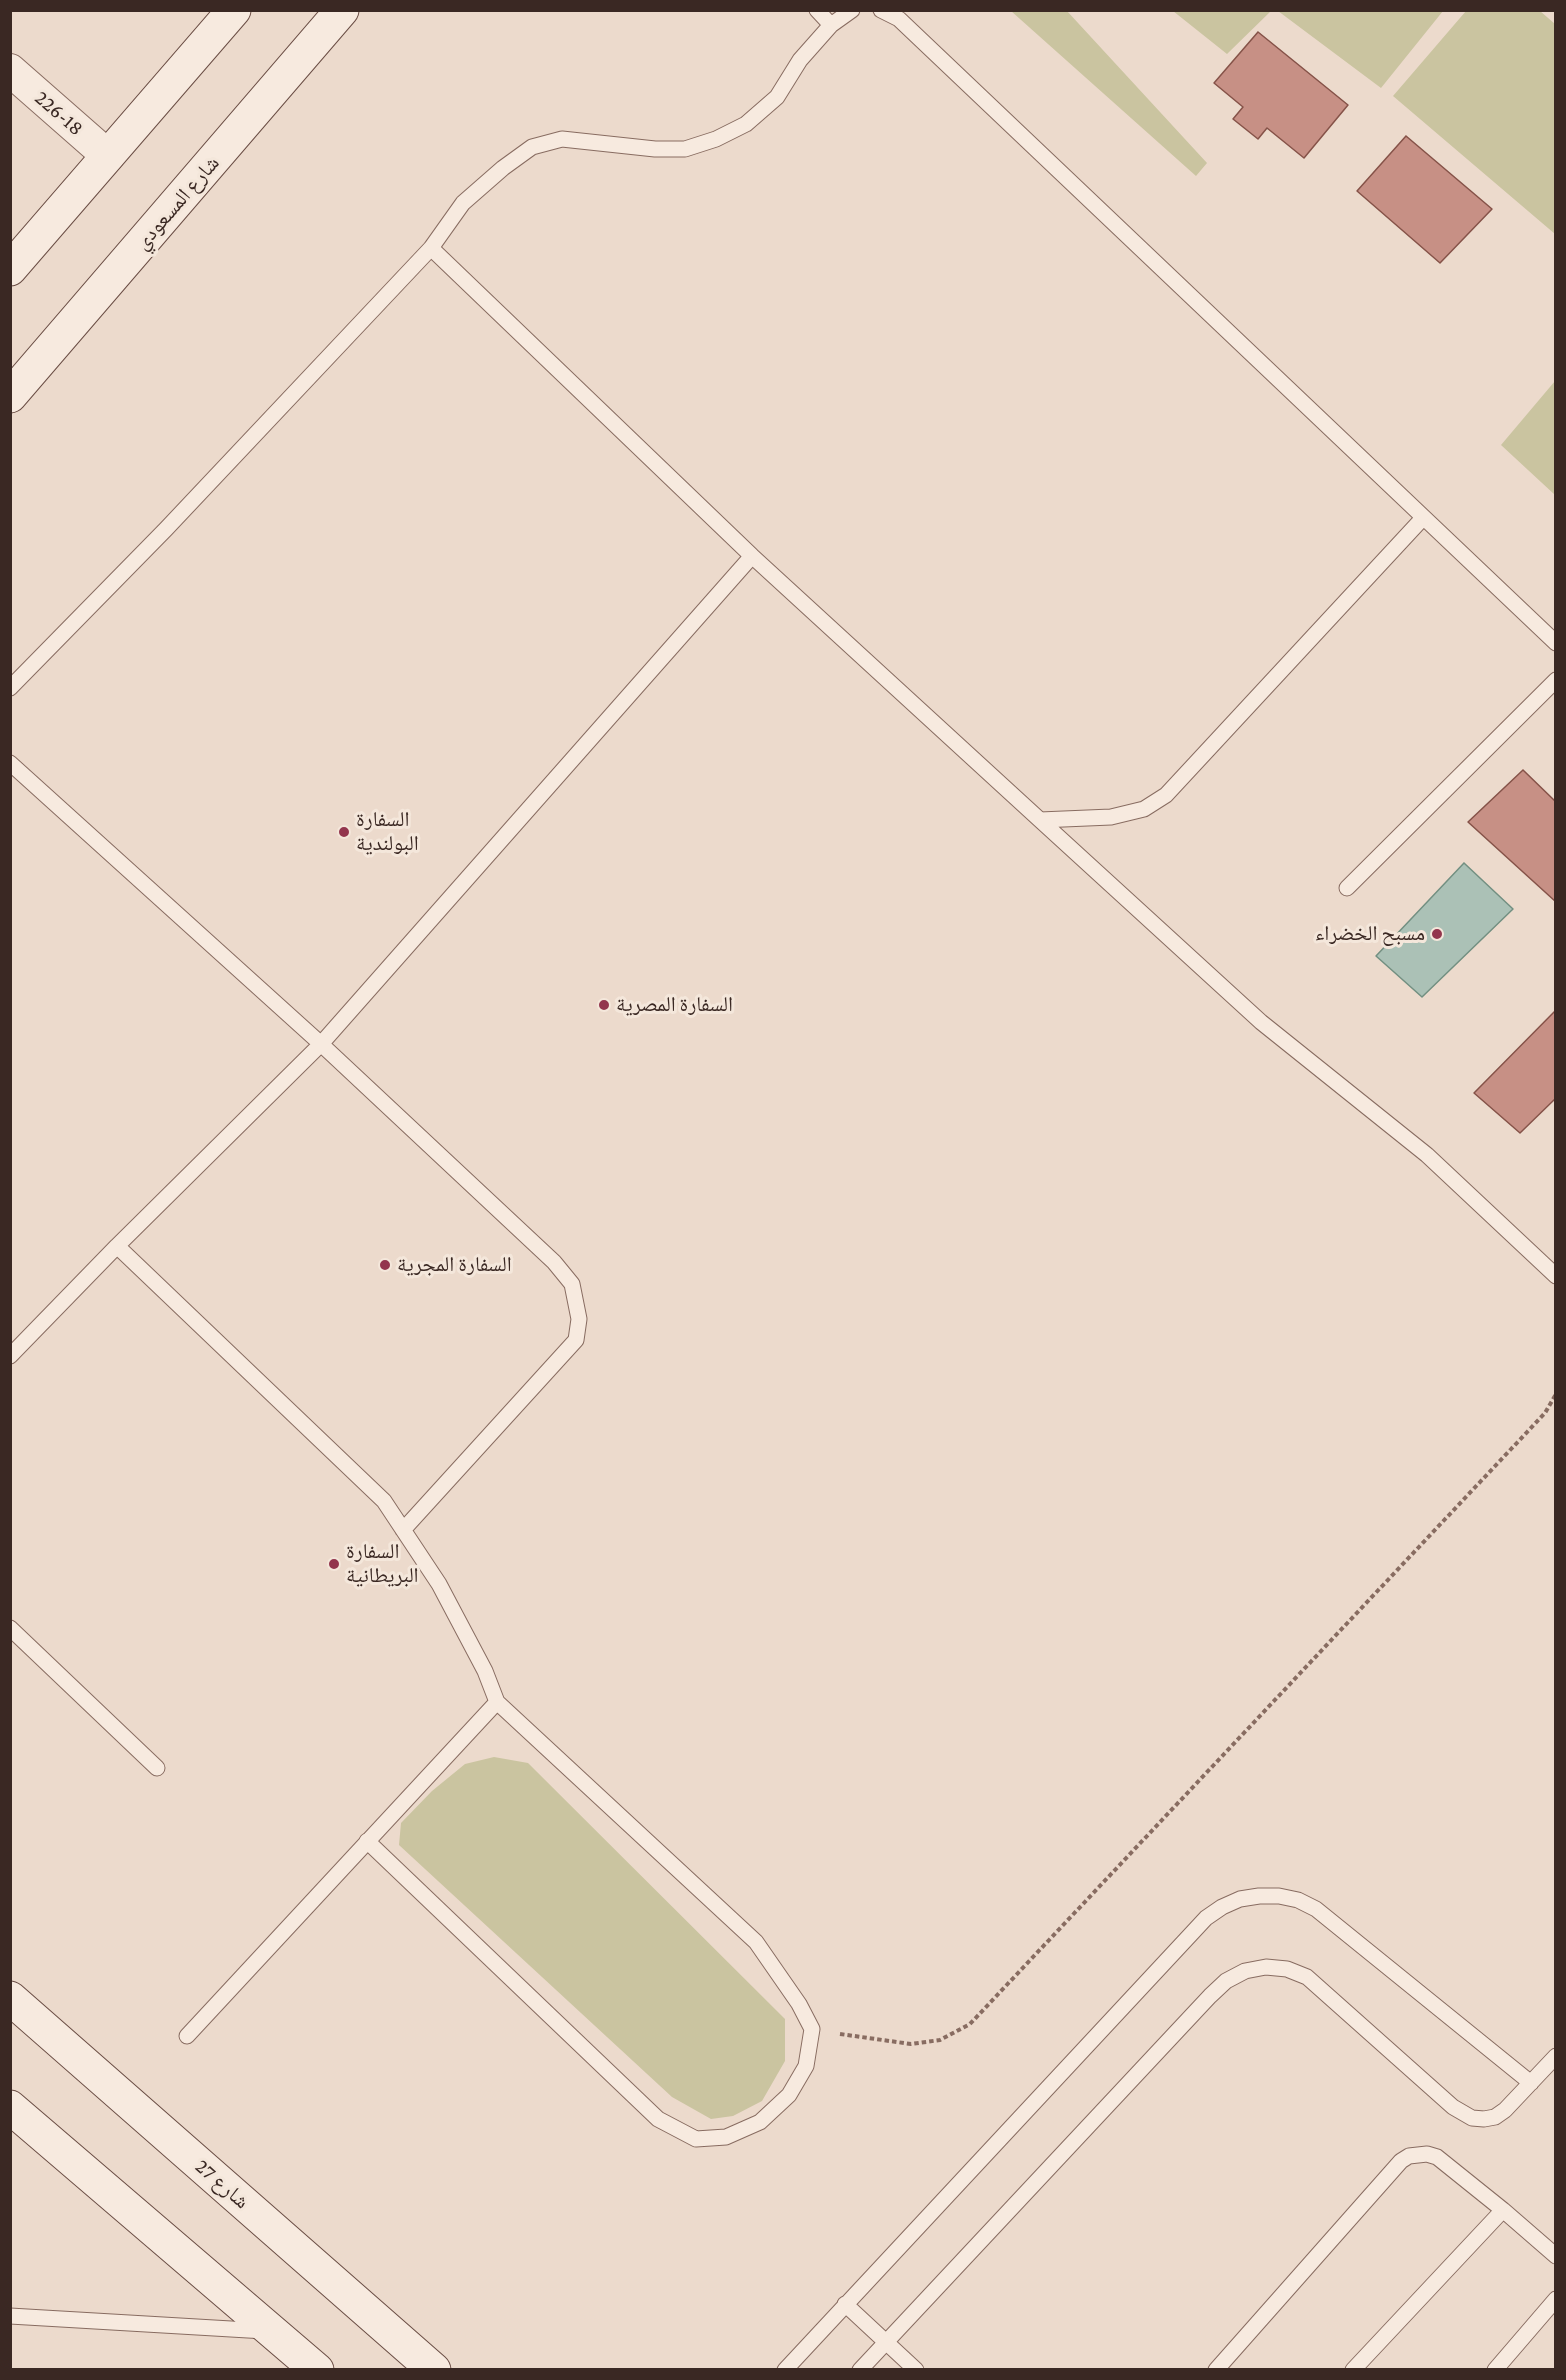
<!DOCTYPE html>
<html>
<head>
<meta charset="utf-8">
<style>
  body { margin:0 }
  #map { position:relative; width:1566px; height:2380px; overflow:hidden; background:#ecdacc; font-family:"Crimson Pro",serif }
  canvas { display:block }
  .frame { position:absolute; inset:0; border:12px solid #3a2823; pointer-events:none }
</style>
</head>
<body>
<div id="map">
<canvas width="1566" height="2380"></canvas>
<div class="frame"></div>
</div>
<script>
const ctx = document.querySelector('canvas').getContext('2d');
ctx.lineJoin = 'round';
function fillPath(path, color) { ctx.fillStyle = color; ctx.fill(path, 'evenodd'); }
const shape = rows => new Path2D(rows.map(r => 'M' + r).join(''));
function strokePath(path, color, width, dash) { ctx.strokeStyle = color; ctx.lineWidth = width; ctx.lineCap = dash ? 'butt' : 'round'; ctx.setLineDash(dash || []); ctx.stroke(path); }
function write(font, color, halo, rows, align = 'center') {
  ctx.font = font + ' "Crimson Pro","Noto Naskh Arabic",serif'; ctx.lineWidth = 6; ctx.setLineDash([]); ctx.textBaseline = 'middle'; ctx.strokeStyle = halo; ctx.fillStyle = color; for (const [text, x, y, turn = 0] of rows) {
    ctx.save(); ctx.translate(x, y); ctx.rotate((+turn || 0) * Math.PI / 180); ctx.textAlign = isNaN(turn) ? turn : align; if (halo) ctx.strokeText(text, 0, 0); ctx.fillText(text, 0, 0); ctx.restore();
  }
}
fillPath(shape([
  [1011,11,1067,11,1207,163,1196,176],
  [1173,11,1271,11,1227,54],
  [1278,11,1443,11,1381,88],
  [1466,11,1540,11,1555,24,1555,234,1393,96],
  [1555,381,1555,495,1501,445],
  [494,1757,528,1763,785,2019,785,2061,762,2101,733,2116,711,2119,672,2097,399,1845,401,1823,432,1791,465,1764]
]), '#cac4a0');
const water = shape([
  [1464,863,1513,909,1422,997,1376,956,1464,863]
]);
fillPath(water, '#abc1b6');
strokePath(water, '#728f81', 1.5);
const building = shape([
  [1258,32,1348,105,1304,158,1267,128,1258,139,1233,119,1243,107,1214,83,1258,32],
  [1406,136,1492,209,1440,263,1357,191,1406,136],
  [1523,770,1556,802,1556,902,1468,822,1523,770],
  [1556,1010,1556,1098,1520,1133,1474,1093,1556,1010]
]);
fillPath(building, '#c79085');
strokePath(building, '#855248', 1.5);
const lane = shape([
  [817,10,831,25],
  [881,10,899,19,1556,643],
  [431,248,752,556,1040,820,1261,1022,1427,1155,1556,1276],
  [10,688,166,529,431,248,463,203,503,168,532,147,562,139,655,149,685,149,716,139,746,124,777,97,800,60,831,25,852,10],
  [10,763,321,1044,554,1262,572,1284,579,1319,576,1340,403,1530],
  [1040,820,1111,817,1144,809,1166,795,1422,519],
  [1347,888,1556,680],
  [10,1356,117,1246],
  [10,1628,157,1768],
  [367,1841,658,2119,696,2139,726,2137,760,2122,789,2095,806,2066,812,2029,799,2004,756,1942,497,1702,485,1671,439,1584,384,1501,117,1246,321,1044,752,556],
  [187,2036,497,1702],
  [845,2304,916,2370],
  [10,2316,265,2331],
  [785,2370,1193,1932,1206,1918,1222,1907,1240,1899,1259,1896,1279,1896,1298,1900,1316,1909,1531,2083],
  [860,2370,1210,1996,1226,1981,1245,1971,1266,1967,1287,1969,1307,1977,1453,2107,1472,2118,1484,2119,1495,2117,1505,2110,1556,2056],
  [1216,2370,1401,2161,1409,2156,1427,2154,1437,2157,1503,2210,1556,2256],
  [1353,2370,1503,2210],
  [1495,2370,1556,2299]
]);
const street = shape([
  [10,70,108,156]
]);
const secondary = shape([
  [10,269,234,10],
  [10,396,342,10],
  [10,1998,434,2370],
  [10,2107,317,2370]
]);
strokePath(lane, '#886c61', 17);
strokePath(street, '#886c61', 34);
strokePath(secondary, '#6a4d44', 35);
strokePath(shape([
  [840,2034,911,2044,940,2040,970,2024,1545,1413,1556,1394]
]), '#886c61', 4, [4.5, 3]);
strokePath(lane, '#f7eadf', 15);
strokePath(street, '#f7eadf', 32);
strokePath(secondary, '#f7eadf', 33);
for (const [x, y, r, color] of [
  [344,832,6,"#93354d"],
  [1437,934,6,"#93354d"],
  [604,1005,6,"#93354d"],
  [385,1265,6,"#93354d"],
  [334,1564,6,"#93354d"]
]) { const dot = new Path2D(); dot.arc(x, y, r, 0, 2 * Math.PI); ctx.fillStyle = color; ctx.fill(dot); strokePath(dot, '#f4e7db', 2); }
write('21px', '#3a2823', '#f4e7db', [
  ["226-18",59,113,41],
  ["شارع المسعودي",177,203,-49],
  ["شارع 27",222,2184,41]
]);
write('21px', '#3a2823', '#f4e7db', [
  ["السفارة",356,820],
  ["البولندية",356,844],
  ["مسبح الخضراء",1425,934,"right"],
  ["السفارة المصرية",616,1005],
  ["السفارة المجرية",397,1265],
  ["السفارة",346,1552],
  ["البريطانية",346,1576]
], 'left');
</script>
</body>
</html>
